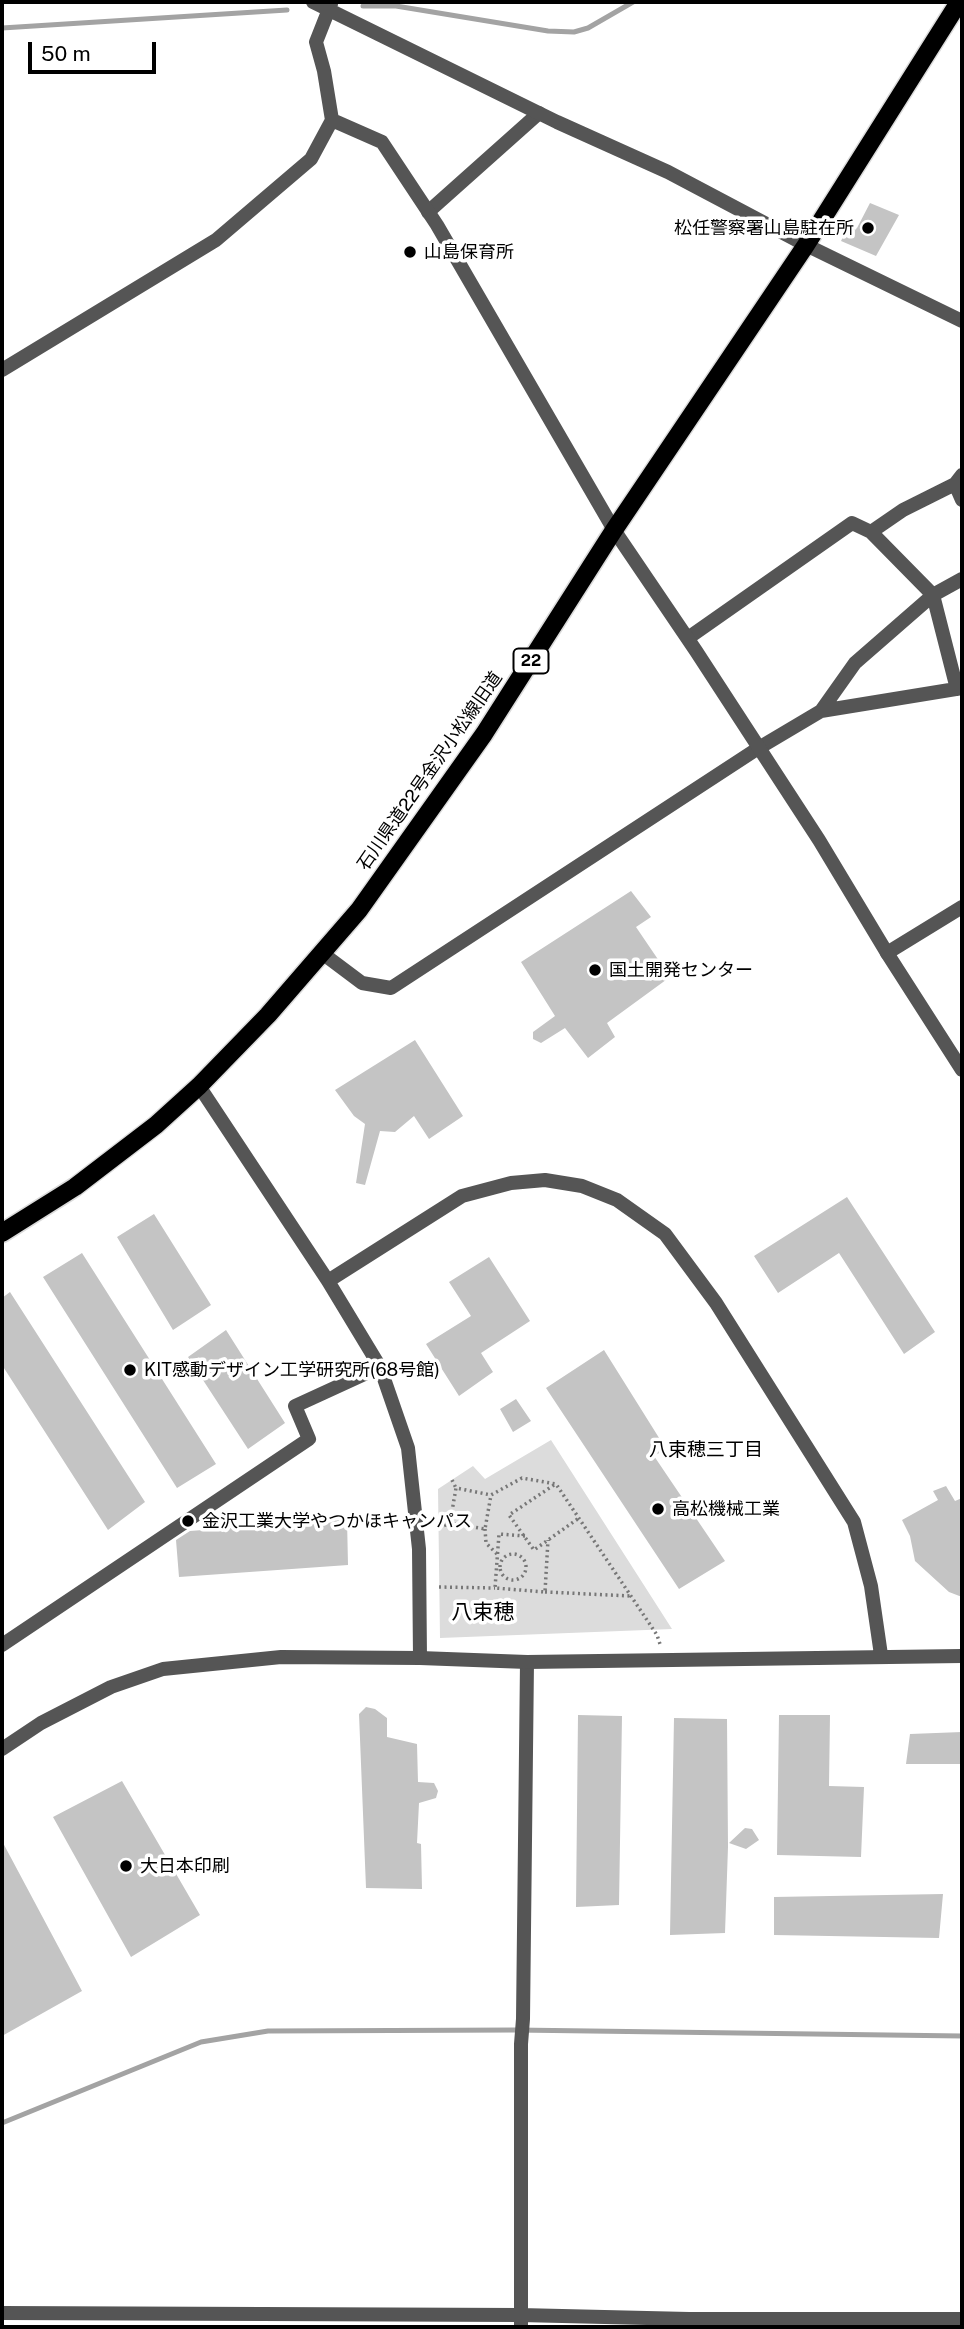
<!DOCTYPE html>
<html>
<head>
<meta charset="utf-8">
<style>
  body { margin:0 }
  #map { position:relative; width:964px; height:2329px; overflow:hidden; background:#fff; font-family:"Public Sans",sans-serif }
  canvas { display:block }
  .frame { position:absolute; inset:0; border:4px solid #000; pointer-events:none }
  .scale { position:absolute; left:28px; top:42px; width:128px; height:32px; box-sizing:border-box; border:4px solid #000; border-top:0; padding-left:9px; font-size:21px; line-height:24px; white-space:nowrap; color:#000; -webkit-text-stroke:5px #fff; paint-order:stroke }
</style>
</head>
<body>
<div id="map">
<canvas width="964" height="2329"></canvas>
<div class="frame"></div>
<div class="scale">50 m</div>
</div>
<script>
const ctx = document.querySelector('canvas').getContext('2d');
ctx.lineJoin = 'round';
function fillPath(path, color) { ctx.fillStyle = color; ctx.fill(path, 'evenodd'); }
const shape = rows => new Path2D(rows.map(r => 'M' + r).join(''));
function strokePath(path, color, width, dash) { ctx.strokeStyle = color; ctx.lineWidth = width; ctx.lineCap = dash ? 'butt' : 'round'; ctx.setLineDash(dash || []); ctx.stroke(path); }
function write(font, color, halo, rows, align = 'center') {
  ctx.font = font + ' "Public Sans","Noto Sans JP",sans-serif'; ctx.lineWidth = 7; ctx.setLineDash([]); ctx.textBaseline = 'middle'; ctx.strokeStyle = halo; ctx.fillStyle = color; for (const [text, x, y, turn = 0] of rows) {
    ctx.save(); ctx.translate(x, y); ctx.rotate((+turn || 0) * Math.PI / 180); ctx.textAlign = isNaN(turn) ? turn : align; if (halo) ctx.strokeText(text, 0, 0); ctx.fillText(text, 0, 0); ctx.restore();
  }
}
fillPath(shape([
  [551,1440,672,1629,440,1638,438,1489,473,1466,485,1479]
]), '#dcdcdc');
strokePath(shape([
  [363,6,396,6,548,31,574,32,588,28,633,2],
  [2,28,287,10],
  [2,2123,201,2042,268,2031,516,2030,962,2036]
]), '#a3a3a3', 5);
fillPath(shape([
  [870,203,899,215,876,256,841,241,850,223,857,228],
  [631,891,651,917,636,927,670,977,607,1023,615,1037,588,1058,565,1028,541,1043,533,1039,533,1032,555,1016,521,962],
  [415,1040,463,1116,429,1139,414,1116,395,1132,380,1131,365,1185,356,1183,365,1124,354,1116,335,1090],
  [847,1197,935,1332,904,1354,839,1253,778,1293,754,1256],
  [154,1214,211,1305,173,1330,117,1237],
  [82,1253,216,1464,177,1488,43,1277],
  [489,1257,530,1321,481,1353,493,1372,459,1396,426,1344,471,1316,449,1282],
  [10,1292,145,1502,108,1530,2,1365,2,1298],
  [226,1330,285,1423,248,1449,188,1357],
  [604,1350,666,1449,654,1456,725,1561,679,1589,546,1388],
  [516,1399,531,1421,513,1432,500,1409],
  [946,1486,955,1501,962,1498,962,1597,949,1592,915,1561,910,1536,902,1520,938,1500,933,1491],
  [347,1519,348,1565,179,1577,176,1540,190,1531],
  [366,1707,375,1709,387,1718,387,1737,417,1744,418,1782,434,1783,438,1791,436,1798,419,1803,417,1843,421,1844,422,1889,366,1888,359,1714],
  [578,1715,622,1716,619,1905,576,1907],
  [779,1715,830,1715,829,1786,864,1787,861,1857,777,1855],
  [674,1718,727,1719,728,1847,725,1933,670,1935],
  [962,1732,962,1764,906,1764,910,1734],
  [122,1781,200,1915,131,1957,53,1817],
  [745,1828,752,1829,759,1840,746,1849,729,1843],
  [2,1841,82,1991,2,2036],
  [943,1894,939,1938,774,1935,774,1897]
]), '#c4c4c4');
const primary = shape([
  [2,1233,75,1187,156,1125,199,1086,268,1015,359,910,484,734,614,530,806,245,959,2]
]);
strokePath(primary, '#dbdbdb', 21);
strokePath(shape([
  [452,1480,456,1488],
  [554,1485,509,1515,534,1550,579,1518],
  [450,1523,456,1488,491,1495],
  [439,1528,450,1523,485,1529,491,1495,522,1478,556,1484,657,1635,661,1647],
  [485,1529,486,1543,498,1555],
  [525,1536,499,1534,495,1588,545,1592,548,1540],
  '500 1567a13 13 0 1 1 26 0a13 13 0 1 1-26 0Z',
  [439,1587,495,1588],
  [545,1592,631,1596]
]), '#777', 3.5, [2, 3.5]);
strokePath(shape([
  [428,212,539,113],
  [806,245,962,321],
  [955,484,962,500],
  [871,532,933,595,957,689],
  [688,638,852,523,871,532,903,510,955,484,962,475],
  [821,711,962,688],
  [322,953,362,983,391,988,757,749,821,711,855,663,933,595,962,579],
  [887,953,962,907],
  [2,1645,309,1439,295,1406,380,1367],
  [2,2313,520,2315,689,2319,962,2319],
  [521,2327,521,2044,523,2019,527,1662]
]), '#555', 14);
strokePath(shape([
  [313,2,557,122,668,172,806,245],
  [332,120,382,142,437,225,614,530,696,651,819,840,887,953,962,1070],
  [2,370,216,240,311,159,332,120,324,71,316,42,331,4],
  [328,1281,462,1196,511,1183,545,1180,582,1186,617,1200,665,1234,716,1303,854,1522,871,1586,881,1655],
  [420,1658,527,1662,962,1656],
  [2,1749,41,1723,111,1687,163,1669,281,1657,420,1658,419,1549,408,1448,380,1367,328,1281,199,1086]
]), '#555', 14);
strokePath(primary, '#000', 18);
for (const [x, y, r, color] of [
  [868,228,7,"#000"],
  [410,252,7,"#000"],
  [595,970,7,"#000"],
  [130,1370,7,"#000"],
  [658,1509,7,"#000"],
  [188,1521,7,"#000"],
  [126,1866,7,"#000"]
]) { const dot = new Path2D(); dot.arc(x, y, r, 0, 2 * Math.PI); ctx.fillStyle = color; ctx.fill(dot); strokePath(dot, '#fff', 2.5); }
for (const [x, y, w] of [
  [531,661,35]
]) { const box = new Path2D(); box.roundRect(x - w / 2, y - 12.5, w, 25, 5); ctx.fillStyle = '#fff'; ctx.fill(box); strokePath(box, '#000', 2); }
write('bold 16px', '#000', null, [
  ["22",531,661]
]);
write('18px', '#000', '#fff', [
  ["松任警察署山島駐在所",854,228,"right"],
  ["山島保育所",424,252],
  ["国土開発センター",609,970],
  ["KIT感動デザイン工学研究所(68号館)",144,1370],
  ["高松機械工業",672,1509],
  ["金沢工業大学やつかほキャンパス",202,1521],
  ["大日本印刷",140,1866]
], 'left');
write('18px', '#000', '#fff', [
  ["石川県道22号金沢小松線旧道",430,771,-55]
]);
write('19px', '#000', '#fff', [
  ["八束穂三丁目",706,1450]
]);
write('21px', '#000', '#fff', [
  ["八束穂",483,1613]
]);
</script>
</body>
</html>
